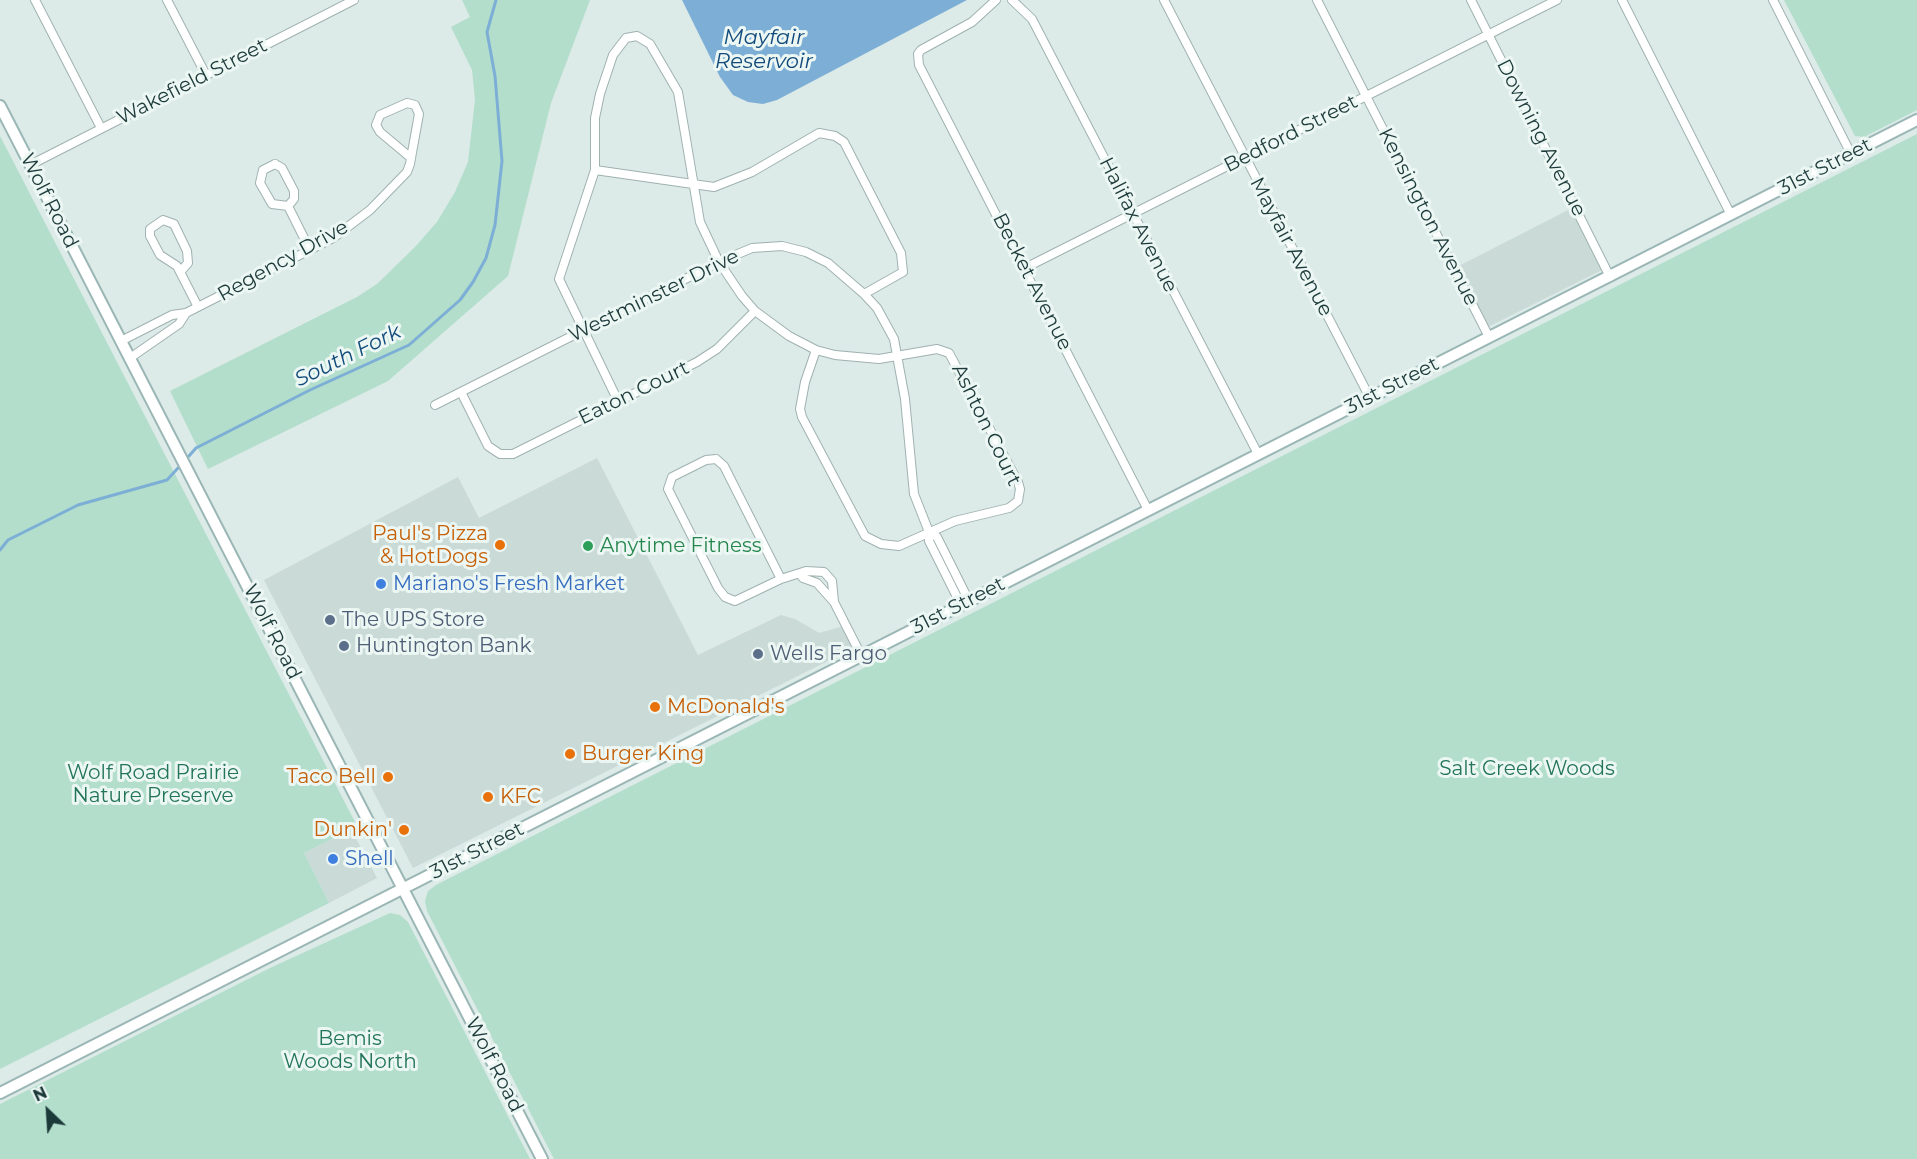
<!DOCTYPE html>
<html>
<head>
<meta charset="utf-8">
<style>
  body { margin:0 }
  #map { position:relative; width:1917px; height:1159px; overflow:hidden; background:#dceae8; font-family:Montserrat,sans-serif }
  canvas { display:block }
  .north { position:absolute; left:18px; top:1081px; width:60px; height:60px; -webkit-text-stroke:4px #ecf7f4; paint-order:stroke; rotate:335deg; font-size:16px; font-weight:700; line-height:24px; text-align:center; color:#1d3a3a }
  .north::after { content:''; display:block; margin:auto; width:21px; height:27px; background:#1d3a3a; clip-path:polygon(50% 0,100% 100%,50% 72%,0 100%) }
</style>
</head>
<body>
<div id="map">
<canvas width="1917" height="1159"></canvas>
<div class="north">N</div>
</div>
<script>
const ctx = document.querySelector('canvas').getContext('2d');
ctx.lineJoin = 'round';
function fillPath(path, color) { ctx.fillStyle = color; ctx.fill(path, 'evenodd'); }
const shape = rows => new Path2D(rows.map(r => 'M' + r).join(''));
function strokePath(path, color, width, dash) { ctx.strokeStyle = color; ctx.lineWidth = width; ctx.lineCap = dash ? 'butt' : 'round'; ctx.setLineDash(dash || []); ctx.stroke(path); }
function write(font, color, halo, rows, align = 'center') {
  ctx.font = font + ' Montserrat,sans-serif'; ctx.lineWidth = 6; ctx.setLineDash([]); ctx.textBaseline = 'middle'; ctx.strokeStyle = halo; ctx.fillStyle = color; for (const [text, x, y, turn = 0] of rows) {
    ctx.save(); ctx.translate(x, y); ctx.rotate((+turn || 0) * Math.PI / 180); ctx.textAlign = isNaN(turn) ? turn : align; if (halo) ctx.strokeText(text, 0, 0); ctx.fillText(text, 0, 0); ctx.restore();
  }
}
fillPath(shape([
  [1576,206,1606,268,1484,329,1453,269],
  [597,458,698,655,781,615,795,619,819,633,844,626,856,647,413,868,264,580,458,477,479,518],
  [351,829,377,878,329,903,304,853]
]), '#cadad7');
fillPath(shape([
  [462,0,590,0,551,103,508,276,388,381,208,469,170,391,357,297,377,284,415,247,437,222,455,192,468,162,475,100,472,70,451,27,470,17],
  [1784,0,1917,0,1917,110,1864,137,1855,136],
  [1917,134,1917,1159,554,1159,427,911,425,901,428,891,436,885],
  [0,136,355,822,351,829,304,853,329,903,0,1069],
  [390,913,400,915,408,922,530,1159,0,1159,0,1104,270,968]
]), '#b2decb');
fillPath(shape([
  [682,0,967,0,777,100,763,104,748,102,733,95,720,77]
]), '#7dafd6');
strokePath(shape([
  [189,456,196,448,310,390,409,345,460,300,473,282,486,258,495,225,502,161,495,76,487,32,496,0],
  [0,550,8,540,78,505,167,480,178,468]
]), '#7dafd6', 3);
const minor = shape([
  [35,0,101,128],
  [167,0,206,75],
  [996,0,972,22,921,50,918,54,919,65,1148,510],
  [1012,0,1032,19,1258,454],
  [1164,0,1370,398],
  [1317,0,1489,337],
  [1471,0,1610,277],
  [1622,0,1731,215],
  [1773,0,1851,154],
  [275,164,282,168,294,191,294,199,288,206,272,204,260,183,263,170,275,164],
  [30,165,354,0],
  [595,170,714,187,752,172,819,133,835,136,844,142,901,253,903,272,864,294],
  [288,206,310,250],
  [1025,268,1557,0],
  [181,271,188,263,187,251,174,224,163,220,150,229,150,236,160,255,177,266,198,307],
  [121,341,172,315,186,313,333,238,370,210,407,172,410,164,411,158,419,114,415,105,407,103,380,115,376,125,380,132,411,158],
  [130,358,179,324,186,313],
  [461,392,488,446,500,454,513,454,697,362,717,349,755,311],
  [618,401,559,279,595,170,595,118,600,94,613,55,626,38,637,36,650,44,678,92,700,222,719,262,742,296,755,311,789,336,816,350,835,355,879,359,937,349,949,353,1018,482,1020,489,1018,501,1009,508,955,521,899,546,881,544,865,536,802,417,800,409,805,382,816,350],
  [435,405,719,262,752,248,782,246,806,252,828,263,864,294,877,308,894,339,905,399,914,494,929,532,937,537,969,601],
  [716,459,724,466,781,579,735,601,725,597,718,588,668,489,672,477,706,460,716,459],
  [929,532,929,541,961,605],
  [800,574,803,578,817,583,834,602,861,655],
  [781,579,806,571,824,572,832,581,834,602]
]);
const secondary = shape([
  [0,106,542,1159],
  [0,1093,1917,120]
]);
strokePath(minor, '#9fb2b0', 10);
strokePath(secondary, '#9ab7b5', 14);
strokePath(minor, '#fff', 8);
strokePath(secondary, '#fff', 10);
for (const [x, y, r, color] of [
  [500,545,6,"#e8710a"],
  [588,546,6,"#2e9e5b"],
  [381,584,6,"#3f7fe0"],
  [330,620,6,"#5c6f8a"],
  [344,646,6,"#5c6f8a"],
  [758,654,6,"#5c6f8a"],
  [655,707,6,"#e8710a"],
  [570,754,6,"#e8710a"],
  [388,777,6,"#e8710a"],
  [488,797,6,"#e8710a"],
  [404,830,6,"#e8710a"],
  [333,859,6,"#3f7fe0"]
]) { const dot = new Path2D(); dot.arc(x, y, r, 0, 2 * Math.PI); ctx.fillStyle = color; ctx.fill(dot); strokePath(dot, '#ecf7f4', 2); }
write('20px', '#1d3a3a', '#ecf7f4', [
  ["Wakefield Street",192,82,-27],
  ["Bedford Street",1291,134,-27],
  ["Downing Avenue",1541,138,63],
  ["31st Street",1825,167,-27],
  ["Wolf Road",49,201,63],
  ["Kensington Avenue",1428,217,63],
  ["Halifax Avenue",1138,225,63],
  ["Mayfair Avenue",1291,247,62],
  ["Regency Drive",283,261,-29],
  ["Becket Avenue",1032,282,63],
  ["Westminster Drive",654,296,-26],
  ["31st Street",1392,386,-27],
  ["Eaton Court",634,393,-26],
  ["Ashton Court",986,425,64],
  ["31st Street",958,606,-27],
  ["Wolf Road",272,632,63],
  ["31st Street",477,851,-27],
  ["Wolf Road",494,1065,63]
]);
write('20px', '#c56008', '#ecf7f4', [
  ["Paul's Pizza",488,534],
  ["& HotDogs",488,557],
  ["McDonald's",667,707,"left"],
  ["Burger King",582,754,"left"],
  ["Taco Bell",376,777],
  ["KFC",500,797,"left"],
  ["Dunkin'",392,830]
], 'right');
write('20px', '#27864d', '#ecf7f4', [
  ["Anytime Fitness",600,546]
], 'left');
write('20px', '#366cbe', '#ecf7f4', [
  ["Mariano's Fresh Market",393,584],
  ["Shell",345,859]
], 'left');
write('20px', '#4e5e75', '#ecf7f4', [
  ["The UPS Store",342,620],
  ["Huntington Bank",356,646],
  ["Wells Fargo",770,654]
], 'left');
write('20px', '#23755a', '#ecf7f4', [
  ["Salt Creek Woods",1527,769],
  ["Wolf Road Prairie",153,773],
  ["Nature Preserve",153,796],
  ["Bemis",350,1039],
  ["Woods North",350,1062]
]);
write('italic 21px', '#124b7b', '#ecf7f4', [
  ["Mayfair",764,38],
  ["Reservoir",764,62],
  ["South Fork",348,356,-26]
]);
</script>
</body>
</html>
